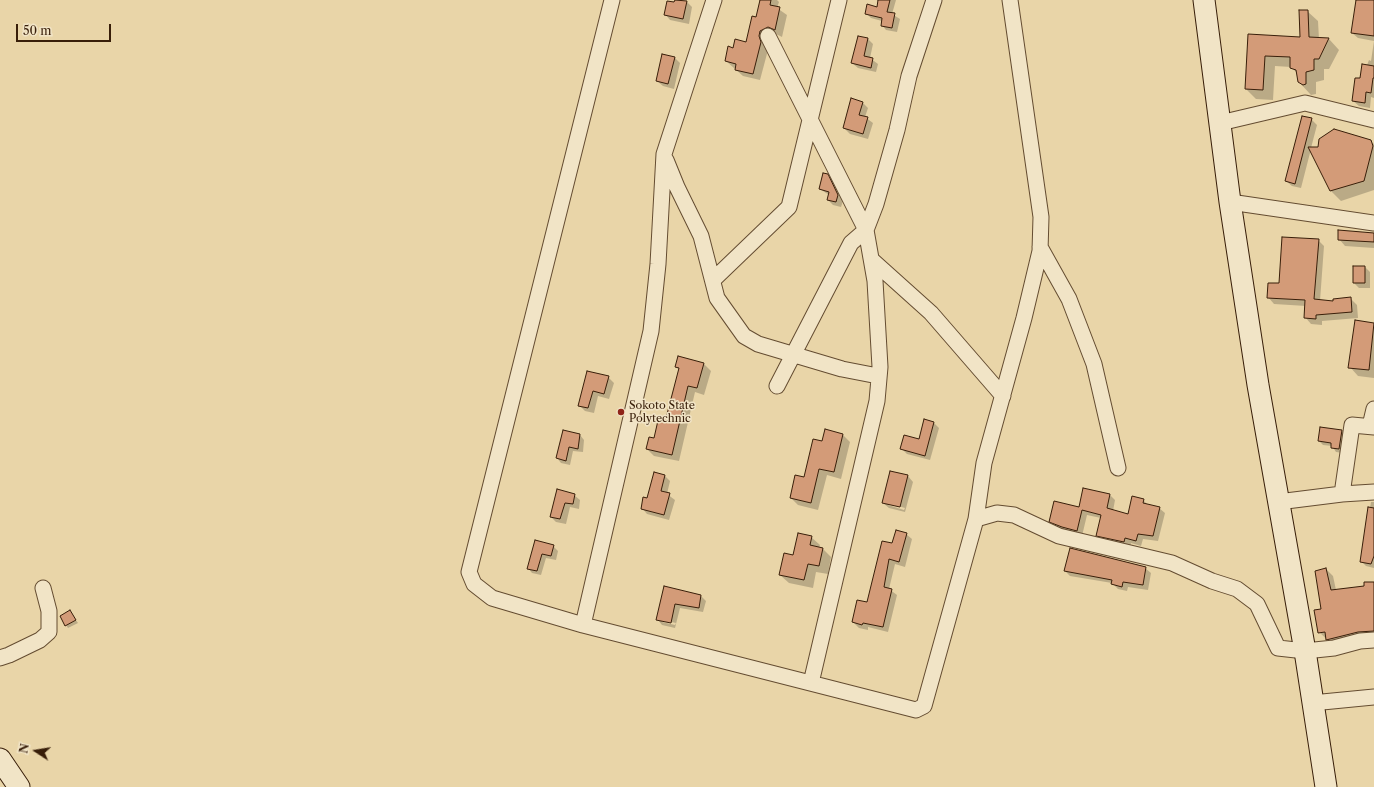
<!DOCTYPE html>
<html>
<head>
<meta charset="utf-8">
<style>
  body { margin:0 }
  #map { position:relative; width:1374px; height:787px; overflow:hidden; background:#e9d5a8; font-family:"Libre Caslon Text",serif }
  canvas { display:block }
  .north { position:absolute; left:16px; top:731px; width:40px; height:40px; -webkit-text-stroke:3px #f1e4c6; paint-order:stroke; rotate:282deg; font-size:11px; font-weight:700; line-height:16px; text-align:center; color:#381e09 }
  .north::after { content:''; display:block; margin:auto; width:14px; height:18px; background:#381e09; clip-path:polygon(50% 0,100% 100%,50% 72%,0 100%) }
  .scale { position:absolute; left:16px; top:24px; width:95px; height:18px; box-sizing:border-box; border:2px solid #381e09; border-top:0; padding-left:5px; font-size:12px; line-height:14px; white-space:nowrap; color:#381e09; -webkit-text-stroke:3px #f1e4c6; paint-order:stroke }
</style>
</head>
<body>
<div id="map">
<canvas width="1374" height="787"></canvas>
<div class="north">N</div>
<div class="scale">50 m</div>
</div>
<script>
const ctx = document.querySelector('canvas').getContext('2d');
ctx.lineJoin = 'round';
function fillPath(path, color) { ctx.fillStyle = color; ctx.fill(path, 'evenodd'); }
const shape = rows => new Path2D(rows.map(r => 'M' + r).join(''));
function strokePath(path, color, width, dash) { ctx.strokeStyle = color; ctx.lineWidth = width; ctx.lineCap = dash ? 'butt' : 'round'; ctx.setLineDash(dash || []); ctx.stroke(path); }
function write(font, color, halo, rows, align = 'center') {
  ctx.font = font + ' "Libre Caslon Text",serif'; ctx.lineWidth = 3; ctx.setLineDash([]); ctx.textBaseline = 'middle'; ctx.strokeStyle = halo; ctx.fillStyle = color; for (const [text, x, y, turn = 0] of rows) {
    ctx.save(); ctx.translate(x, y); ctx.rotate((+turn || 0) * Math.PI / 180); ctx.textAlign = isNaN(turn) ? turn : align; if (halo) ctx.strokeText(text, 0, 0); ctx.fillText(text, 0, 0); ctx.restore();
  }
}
fillPath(shape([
  [676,0,687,2,692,7,689,24,670,20,665,14,675,4],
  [761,0,777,0,779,2,777,8,787,15,782,37,776,34,767,38,768,50,760,80,743,76,726,61,734,49,746,43,757,19],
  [880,0,896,0,892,14,900,19,897,32,886,30,882,25,882,21,871,18,866,13,877,8],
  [1357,0,1374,0,1374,98,1371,97,1370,108,1359,106,1353,101,1369,60,1371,61,1374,41,1358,38,1352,33],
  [1307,11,1318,21,1319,39,1329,39,1339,50,1329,69,1324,69,1324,80,1316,82,1316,94,1311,95,1299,82,1298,74,1291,67,1275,66,1273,100,1256,99,1246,89,1249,35,1301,38],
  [858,37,868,39,873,44,870,58,878,64,876,72,858,68,852,63],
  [674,57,680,63,674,89,663,86,657,81],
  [862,102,868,108,865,117,873,123,868,139,850,134,844,128],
  [1311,119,1317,125,1311,148,1370,141,1374,144,1374,190,1341,201,1331,191,1311,149,1301,188,1292,186,1286,181],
  [827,175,833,180,843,201,841,207,833,205,828,200,829,195,820,189],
  [1374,234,1374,248,1345,246,1339,239],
  [1318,240,1324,246,1320,301,1334,302,1350,298,1357,305,1358,318,1322,321,1322,325,1311,324,1305,317,1306,306,1274,304,1268,297],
  [1365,267,1370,272,1370,288,1359,288,1354,283],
  [1355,321,1374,324,1374,378,1358,376,1350,367],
  [704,364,711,371,704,395,695,392,679,461,654,456,647,449,655,439,666,419,679,370,676,366],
  [588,372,608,377,614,383,609,399,598,396,594,413,585,411,579,405],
  [925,420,934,423,939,428,930,460,907,454,901,448,919,440],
  [563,431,580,435,584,440,583,452,573,451,570,465,561,463,557,458],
  [825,431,843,435,850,442,841,479,827,475,818,510,798,505,791,498,805,478,822,442],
  [1342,431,1346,435,1343,453,1336,452,1332,446,1323,445,1319,441],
  [665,476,670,481,667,494,675,500,669,520,647,514,642,508],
  [908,476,913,482,905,512,889,508,883,503],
  [888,503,905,508,904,510,888,505],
  [558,490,574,495,580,500,579,509,570,507,566,524,556,522,551,517],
  [1110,495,1115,500,1113,511,1129,515,1143,500,1149,506,1159,508,1165,513,1158,541,1143,539,1141,546,1131,543,1130,547,1102,541,1097,535,1101,518,1087,515,1082,536,1068,532,1056,527,1050,521],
  [1371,502,1374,502,1374,568,1366,566,1361,561],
  [906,534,912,539,905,567,895,564,889,589,897,595,888,632,868,627,868,630,859,628,853,622,868,603,893,544],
  [811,537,820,545,819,548,823,549,831,557,828,574,816,572,813,588,789,583,780,575,794,556],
  [536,541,553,546,558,551,556,560,546,558,541,575,532,573,528,568],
  [1145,568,1151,573,1148,590,1128,587,1127,591,1118,589,1112,583,1070,576,1065,571],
  [1326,569,1333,576,1336,590,1365,586,1374,583,1374,639,1334,646,1319,632],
  [665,587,701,596,706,601,703,612,680,608,675,628,662,625,658,620],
  [662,620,676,623,675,625,662,622],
  [70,612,78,623,68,628,61,617]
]), '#0003');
const building = shape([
  [675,0,687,1,683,19,664,15,667,1,674,2,675,0],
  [760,0,771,0,770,5,780,7,775,30,768,27,760,31,759,36,761,42,753,74,735,70,736,64,725,61,728,46,733,48,735,39,746,42,752,16,756,17,760,0],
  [878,0,890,0,887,12,895,13,892,28,881,26,882,18,865,14,867,4,877,7,878,0],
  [1356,0,1374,0,1374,36,1351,33,1356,0],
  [1299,10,1308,10,1309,37,1329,38,1319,59,1314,59,1314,70,1306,72,1306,84,1303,85,1298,82,1296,70,1290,68,1290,57,1265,56,1263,90,1245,89,1248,34,1300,37,1299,10],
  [858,36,868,38,864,56,873,58,871,68,851,63,858,36],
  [662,54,675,57,668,84,656,81,662,54],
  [1362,64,1374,66,1374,78,1373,78,1371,93,1366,92,1365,103,1352,101,1355,78,1360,78,1362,64],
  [851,98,863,102,859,115,868,117,863,134,843,128,851,98],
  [1302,116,1312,118,1295,184,1285,181,1302,116],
  [1334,129,1371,140,1373,146,1364,181,1330,191,1308,147,1318,147,1319,139,1334,129],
  [823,173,828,174,838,195,836,202,827,200,829,192,819,189,823,173],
  [1338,230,1374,233,1374,242,1338,240,1338,230],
  [1282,237,1319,239,1314,299,1333,301,1333,299,1351,297,1352,312,1316,315,1316,319,1304,318,1305,300,1267,298,1268,283,1279,283,1282,237],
  [1353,266,1365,266,1365,283,1353,283,1353,266],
  [1355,320,1374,323,1369,370,1348,368,1355,320],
  [678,356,704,363,697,388,688,386,672,455,646,449,649,437,654,438,659,416,666,418,679,368,675,367,678,356],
  [587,371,609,376,604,394,593,391,588,408,578,406,587,371],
  [924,419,934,422,925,456,900,449,904,435,919,439,924,419],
  [1320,427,1342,430,1339,449,1331,448,1331,443,1318,441,1320,427],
  [825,429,843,434,834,472,819,469,811,503,790,498,795,475,804,477,813,439,822,441,825,429],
  [563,430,580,434,578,449,569,447,566,461,556,458,563,430],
  [890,471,908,475,900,507,882,503,890,471],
  [654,472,665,475,661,491,670,493,664,515,641,509,643,497,647,498,654,472],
  [1083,488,1110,494,1107,508,1128,514,1132,496,1144,499,1143,503,1160,507,1153,536,1138,534,1136,541,1125,538,1124,542,1096,536,1101,515,1082,510,1077,531,1062,527,1049,522,1054,501,1079,507,1083,488],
  [557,489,575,494,573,504,565,503,560,519,550,517,557,489],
  [1368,507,1374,508,1374,556,1371,564,1360,562,1368,507],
  [896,530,907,533,899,562,889,559,884,587,892,589,883,627,863,623,862,625,852,622,857,600,867,602,882,541,892,543,896,530],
  [798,533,812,536,810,545,823,548,819,566,808,564,804,580,779,575,784,553,793,555,798,533],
  [535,540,554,545,551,556,542,554,537,571,527,569,535,540],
  [1070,548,1146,567,1143,585,1123,582,1122,587,1111,584,1112,580,1064,571,1070,548],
  [1326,568,1331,590,1364,586,1364,582,1374,582,1374,631,1358,632,1326,640,1325,632,1318,633,1314,610,1321,609,1315,571,1326,568],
  [664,586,701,595,699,608,675,604,671,623,656,620,664,586],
  [70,610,76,620,65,626,60,616,70,610]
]);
fillPath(building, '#d39b78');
strokePath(building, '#381e09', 1);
const street = shape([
  [612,0,469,572,474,584,492,598,583,625,916,710,924,706,976,519,984,463,1024,318,1040,251,1041,217,1010,0],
  [768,36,866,230,851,243,777,386],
  [1220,123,1305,103,1374,120],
  [666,160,677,187,701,236,717,298,744,336,758,344,842,369,878,376],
  [1230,202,1374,223],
  [1040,247,1069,299,1094,364,1118,468],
  [872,260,931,313,1003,396],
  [713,280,789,207,839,0],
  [1370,426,1374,409],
  [1342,494,1352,425,1374,427],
  [1278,502,1342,494,1374,492],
  [976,519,997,513,1014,515,1059,536,1172,563,1212,581,1237,589,1257,604,1278,648,1305,651,1334,648,1360,641,1374,640],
  [583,625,651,331,658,264,664,154,714,0],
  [0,658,9,655,40,640,49,632,49,611,43,588],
  [811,683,877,401,880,367,875,281,866,230,876,204,897,130,909,76,934,0],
  [1312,703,1374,697]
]);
const secondary = shape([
  [1204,0,1230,202,1258,385,1305,651,1326,787],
  [0,759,19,787]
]);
strokePath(street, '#644c31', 17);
strokePath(secondary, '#381e09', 23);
strokePath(street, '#f1e4c6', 15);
strokePath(secondary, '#f1e4c6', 21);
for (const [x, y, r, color] of [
  [621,412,4,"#8f2418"]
]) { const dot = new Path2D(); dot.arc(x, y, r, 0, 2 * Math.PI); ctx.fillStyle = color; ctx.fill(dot); strokePath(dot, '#f1e4c6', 1.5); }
write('11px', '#381e09', '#f1e4c6', [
  ["Sokoto State",629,406],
  ["Polytechnic",629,419]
], 'left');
</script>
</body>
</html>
